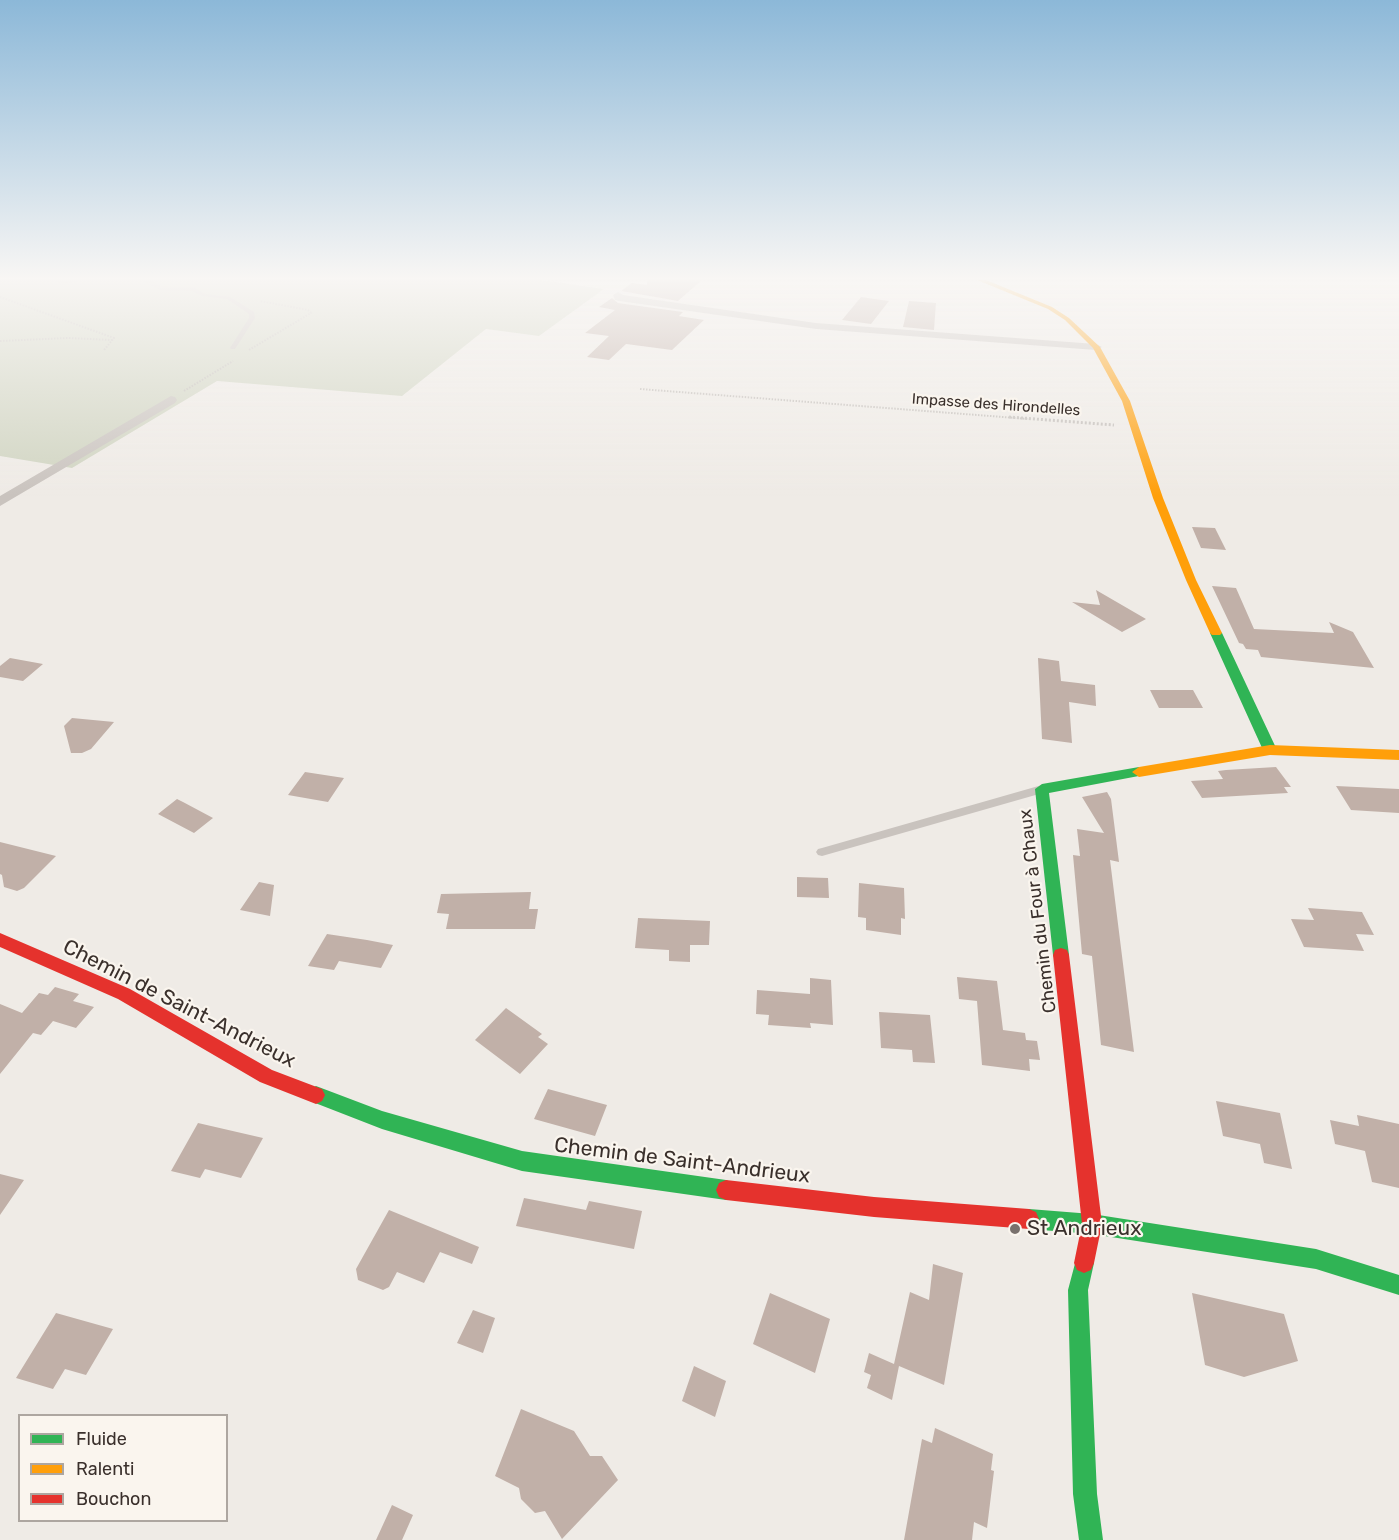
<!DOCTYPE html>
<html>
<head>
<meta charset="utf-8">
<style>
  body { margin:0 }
  #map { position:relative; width:1399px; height:1540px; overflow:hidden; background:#efebe6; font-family:Rubik,sans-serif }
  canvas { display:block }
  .legend { position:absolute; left:18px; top:1414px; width:210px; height:108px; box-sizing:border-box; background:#faf5ee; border:2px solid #ada6a0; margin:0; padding:8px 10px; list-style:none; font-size:18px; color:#3a302c }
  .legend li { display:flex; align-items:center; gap:12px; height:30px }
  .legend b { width:30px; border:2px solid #ada6a0 }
</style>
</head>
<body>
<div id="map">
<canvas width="1399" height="1540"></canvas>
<ul class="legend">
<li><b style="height:8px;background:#30b455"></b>Fluide</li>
<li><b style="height:8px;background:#ff9f0a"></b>Ralenti</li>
<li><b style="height:8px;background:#e5322d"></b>Bouchon</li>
</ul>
</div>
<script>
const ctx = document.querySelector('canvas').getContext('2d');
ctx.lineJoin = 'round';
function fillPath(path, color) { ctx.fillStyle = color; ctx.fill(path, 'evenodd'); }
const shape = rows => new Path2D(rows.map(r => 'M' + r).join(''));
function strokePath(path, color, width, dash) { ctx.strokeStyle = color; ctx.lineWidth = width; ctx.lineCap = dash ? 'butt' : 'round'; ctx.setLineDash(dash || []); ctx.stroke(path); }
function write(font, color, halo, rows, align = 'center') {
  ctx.font = font + ' Rubik,sans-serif'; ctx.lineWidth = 4.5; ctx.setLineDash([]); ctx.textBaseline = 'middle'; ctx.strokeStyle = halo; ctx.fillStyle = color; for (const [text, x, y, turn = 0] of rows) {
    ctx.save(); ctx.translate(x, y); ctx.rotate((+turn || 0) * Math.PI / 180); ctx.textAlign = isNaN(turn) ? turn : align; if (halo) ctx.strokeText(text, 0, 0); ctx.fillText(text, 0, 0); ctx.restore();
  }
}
fillPath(shape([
  [0,280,541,280,604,289,539,336,486,329,402,396,217,381,72,468,0,456]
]), '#d0d4c1');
fillPath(shape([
  [647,280,702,280,678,301,621,291,632,283,647,285],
  [861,297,889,301,871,324,842,320],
  [612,298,618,303,683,312,679,316,704,320,672,350,626,344,609,360,587,357,609,336,585,333,615,310,599,307],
  [909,301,936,303,934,330,903,327],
  [1192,527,1215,528,1226,550,1201,548],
  [1212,586,1236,588,1254,629,1334,633,1329,622,1353,632,1374,668,1261,657,1258,650,1246,649,1243,644,1239,643],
  [1096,590,1146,619,1122,632,1072,602,1100,605],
  [10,658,43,664,23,681,0,677,0,666],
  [1038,658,1059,661,1061,681,1095,685,1096,706,1069,702,1072,743,1042,739],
  [1150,690,1193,690,1203,708,1159,708],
  [72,718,114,722,91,749,82,753,71,753,64,726],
  [1276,767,1291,787,1284,787,1288,793,1202,798,1191,781,1223,779,1218,771,1226,770],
  [305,772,344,778,328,802,288,795],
  [1336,786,1399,789,1399,813,1351,810],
  [1107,792,1111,799,1119,862,1110,860,1134,1052,1101,1045,1092,956,1082,954,1073,855,1080,856,1077,829,1104,833,1082,797],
  [177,799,183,802,213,818,194,833,158,814],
  [0,842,56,856,24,888,17,891,4,887,2,875,0,874],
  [797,877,828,878,829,898,797,897],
  [259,882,274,885,270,916,240,910],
  [859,883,904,888,905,919,901,918,901,935,866,930,866,918,858,917],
  [531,892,529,909,538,909,535,929,446,929,449,914,437,913,441,894],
  [1308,908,1362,912,1374,935,1356,934,1364,951,1304,947,1291,919,1314,920],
  [638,918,710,921,709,945,690,945,690,962,669,961,669,950,635,948],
  [327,934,367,940,393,945,381,968,339,961,334,970,308,966],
  [957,977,997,981,1003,1030,1025,1033,1026,1040,1037,1041,1040,1060,1029,1059,1030,1071,982,1065,977,1001,959,999],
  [810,978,831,980,833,1025,810,1023,811,1028,768,1025,769,1015,756,1014,757,990,810,994],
  [55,987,79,994,73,1001,94,1007,76,1028,53,1021,41,1035,33,1033,0,1074,0,1004,22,1013,39,993,48,995],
  [506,1008,542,1034,538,1037,548,1044,520,1074,475,1040],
  [879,1012,930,1015,935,1063,913,1062,912,1050,881,1048],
  [548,1089,607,1105,595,1136,534,1119],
  [1216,1101,1280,1113,1292,1169,1264,1163,1260,1144,1223,1136],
  [1357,1115,1399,1124,1399,1188,1372,1182,1365,1151,1335,1144,1330,1120,1359,1126],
  [198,1123,263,1138,241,1178,205,1169,200,1178,171,1171],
  [0,1174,24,1180,0,1215],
  [524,1198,586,1210,589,1201,642,1211,634,1249,516,1226],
  [389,1210,479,1247,472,1264,440,1252,424,1283,397,1272,389,1287,383,1290,358,1280,356,1269],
  [933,1264,963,1273,944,1385,899,1366,892,1400,867,1388,871,1375,864,1372,869,1353,894,1364,910,1292,929,1300],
  [770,1293,830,1319,815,1373,753,1344],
  [1192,1293,1284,1314,1298,1361,1244,1377,1205,1365],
  [473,1310,495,1318,483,1353,457,1343],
  [56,1313,113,1329,86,1375,65,1369,53,1389,16,1378],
  [694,1366,726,1381,715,1417,682,1401],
  [521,1409,574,1431,590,1456,602,1456,618,1480,562,1539,545,1511,535,1513,521,1499,519,1488,495,1476],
  [935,1428,993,1454,991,1470,994,1471,987,1528,974,1522,972,1540,904,1540,922,1439,932,1443],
  [392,1505,413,1515,402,1540,376,1540]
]), '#c1b0a8');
strokePath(shape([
  [0,297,114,338,104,350],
  [0,341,68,338,112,340],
  [249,350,311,313,308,310,260,301],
  [640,389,1029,419],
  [184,391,233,361]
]), '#c1bcb7', 2, [1.5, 1.5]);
strokePath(shape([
  [1009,417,1114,425]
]), '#c1bcb7', 3, [2, 2]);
fillPath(shape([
  [55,280,64,281,79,280,63,285,55,280],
  [141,280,148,280,161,286,193,287,205,294,230,297,254,312,255,318,235,349,231,349,230,348,249,318,249,314,227,299,202,296,192,291,160,290,141,280],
  [1042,785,1046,786,1047,789,1046,792,822,856,818,855,816,852,818,849,822,848,1042,785]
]), '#c9c3be');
fillPath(shape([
  [618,292,623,295,816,323,1096,344,1102,347,1096,350,816,329,619,301,615,300,613,295,618,292],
  [171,396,175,397,177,400,175,403,0,506,0,496,171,396]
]), '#c9c3be');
fillPath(shape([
  [1216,630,1222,633,1277,750,1275,753,1270,755,1263,750,1210,633,1216,630],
  [1139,767,1146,772,1144,775,1049,793,1069,955,1067,960,1061,962,1055,960,1053,955,1035,789,1042,784,1139,767],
  [316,1086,382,1111,522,1151,726,1180,733,1183,736,1190,733,1197,726,1200,522,1171,382,1129,310,1101,307,1095,310,1089,316,1086],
  [1029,1209,1092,1214,1316,1249,1399,1275,1399,1295,1316,1269,1092,1234,1029,1229,1022,1226,1019,1219,1022,1212,1029,1209],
  [1084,1253,1091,1256,1094,1263,1088,1290,1097,1494,1103,1540,1079,1540,1073,1494,1068,1290,1077,1256,1084,1253]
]), '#30b455');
fillPath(shape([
  [977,280,986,280,1052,307,1069,318,1100,347,1130,401,1163,498,1196,580,1222,633,1220,635,1212,635,1210,633,1186,580,1153,498,1122,401,1093,348,1065,320,1048,309,977,280],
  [1270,745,1399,750,1399,760,1270,755,1139,777,1132,772,1139,767,1270,745]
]), '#ff9f0a');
fillPath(shape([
  [0,933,130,989,272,1070,322,1089,325,1095,322,1101,316,1104,260,1082,118,999,0,947,0,933],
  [1061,948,1067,950,1069,955,1102,1224,1094,1263,1091,1270,1084,1273,1077,1270,1074,1263,1082,1224,1053,955,1055,950,1061,948],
  [726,1180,874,1197,1029,1209,1036,1212,1039,1219,1036,1226,1029,1229,874,1217,726,1200,719,1197,716,1190,719,1183,726,1180]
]), '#e5322d');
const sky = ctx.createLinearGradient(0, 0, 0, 496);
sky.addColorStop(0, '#8cb8d8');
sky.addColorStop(0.56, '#f8f6f4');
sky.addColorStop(1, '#f8f6f400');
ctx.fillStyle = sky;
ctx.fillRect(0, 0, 1399, 496);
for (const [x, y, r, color] of [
  [1015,1229,6,"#79716d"]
]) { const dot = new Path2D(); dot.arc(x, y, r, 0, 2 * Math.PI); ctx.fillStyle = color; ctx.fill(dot); strokePath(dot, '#faf5ee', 2); }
write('15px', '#3a302c', '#faf5ee', [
  ["Impasse des Hirondelles",996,405,4]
]);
write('18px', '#3a302c', '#faf5ee', [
  ["Chemin du Four à Chaux",1038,911,-97]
]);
write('21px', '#3a302c', '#faf5ee', [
  ["Chemin de Saint-Andrieux",179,1004,27],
  ["Chemin de Saint-Andrieux",682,1161,7]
]);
write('21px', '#3a302c', '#faf5ee', [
  ["St Andrieux",1027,1229]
], 'left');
</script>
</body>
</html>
